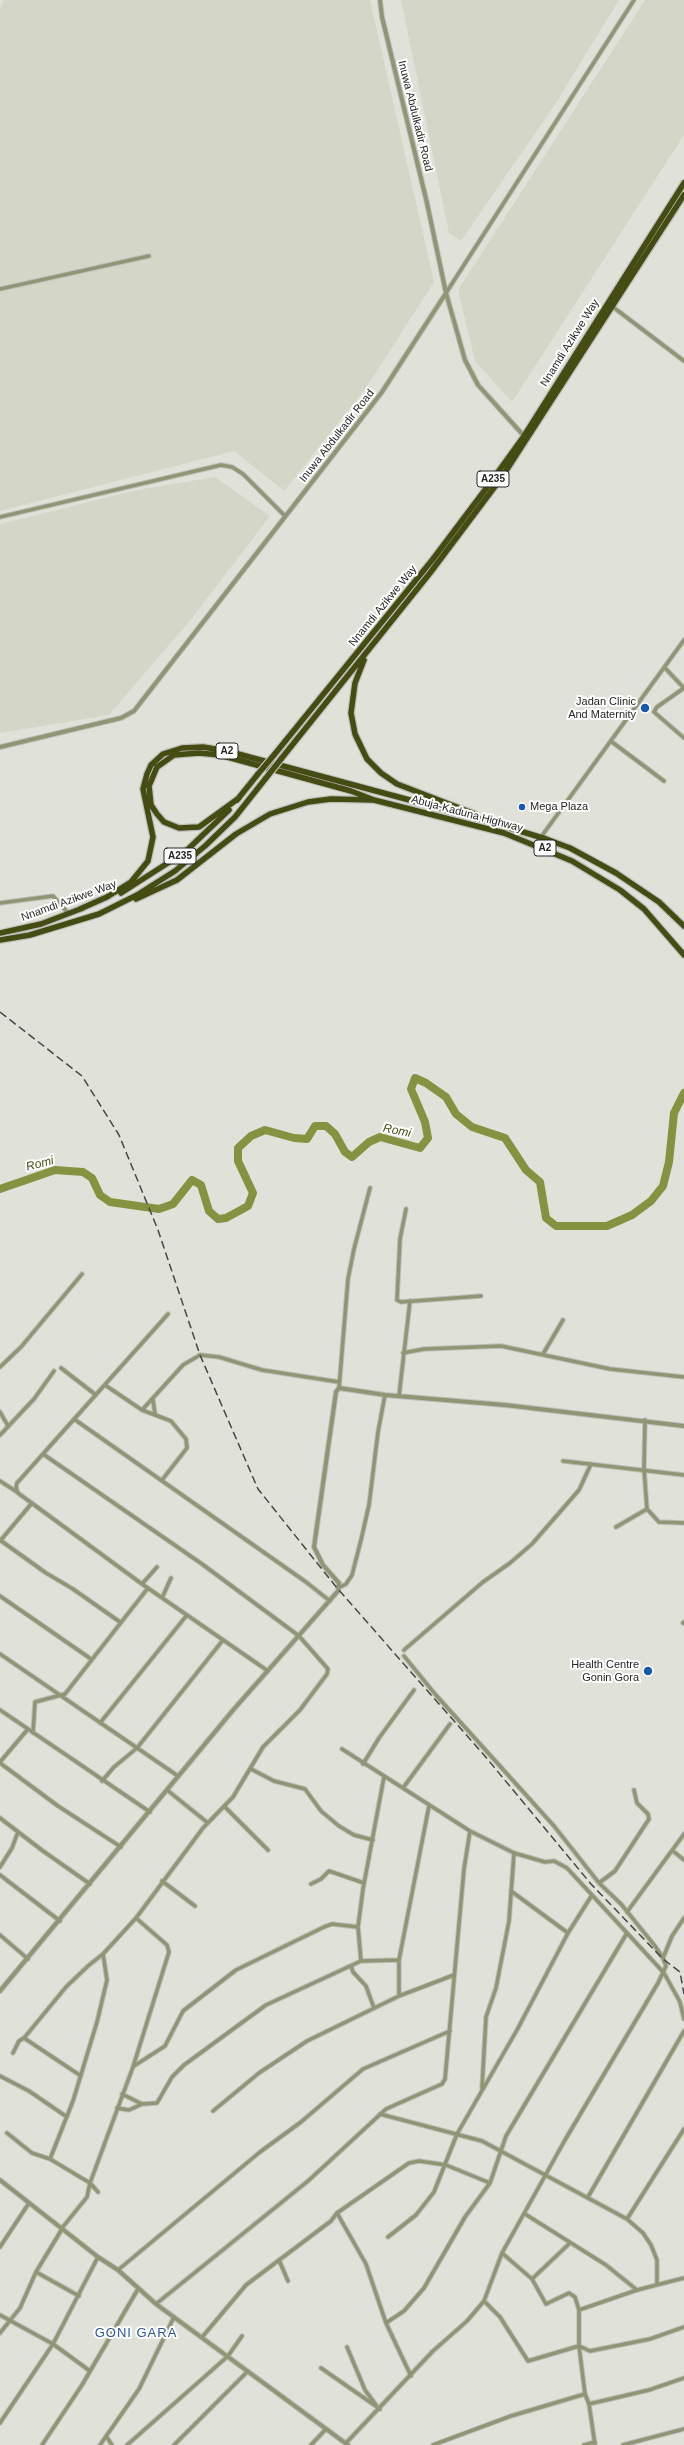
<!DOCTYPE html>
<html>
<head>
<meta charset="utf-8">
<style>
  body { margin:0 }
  canvas { display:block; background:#e0e2da }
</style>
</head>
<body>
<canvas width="684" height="2445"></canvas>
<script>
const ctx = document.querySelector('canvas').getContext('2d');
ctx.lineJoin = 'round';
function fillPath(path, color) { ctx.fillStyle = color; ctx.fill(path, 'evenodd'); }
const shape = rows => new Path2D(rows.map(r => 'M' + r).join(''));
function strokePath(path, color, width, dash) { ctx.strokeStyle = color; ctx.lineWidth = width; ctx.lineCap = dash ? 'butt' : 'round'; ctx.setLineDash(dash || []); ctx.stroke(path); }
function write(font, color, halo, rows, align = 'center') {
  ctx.font = font + ' Arial,sans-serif'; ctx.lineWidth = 4; ctx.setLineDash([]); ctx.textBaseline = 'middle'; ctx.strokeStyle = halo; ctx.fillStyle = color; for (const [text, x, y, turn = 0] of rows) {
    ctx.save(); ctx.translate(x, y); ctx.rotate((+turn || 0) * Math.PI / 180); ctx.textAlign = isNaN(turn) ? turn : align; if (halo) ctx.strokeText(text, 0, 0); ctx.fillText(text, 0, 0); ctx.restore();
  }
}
fillPath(shape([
  [4,0,370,0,434,282,366,388,284,491,234,451,0,511,0,8],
  [401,0,619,0,556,103,461,241,449,233],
  [645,0,684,0,684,135,512,402,475,361,458,290],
  [215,477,270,516,189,622,109,715,0,733,0,524,137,490]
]), '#d4d7c8');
strokePath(shape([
  [0,1189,55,1170,83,1172,92,1178,100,1195,110,1202,159,1209,173,1204,192,1180,201,1185,209,1211,218,1219,226,1218,248,1206,253,1193,238,1161,238,1148,251,1136,265,1130,294,1138,307,1139,315,1126,326,1126,335,1134,345,1152,352,1157,369,1142,380,1137,420,1148,428,1138,425,1122,411,1089,415,1078,426,1083,446,1097,456,1114,472,1127,505,1138,526,1170,540,1182,546,1218,556,1226,607,1226,632,1215,651,1201,663,1186,669,1162,674,1113,684,1093]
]), '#859241', 8);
const minor = shape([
  [0,289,149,256],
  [446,293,634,0],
  [613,307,684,361],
  [0,517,221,465,232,467,243,474,285,516],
  [665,668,684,688],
  [684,688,657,707,654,712,684,738],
  [612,742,664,781],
  [541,837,684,640],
  [0,903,53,896,69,914],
  [406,1209,400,1239,397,1300,401,1302,481,1296],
  [168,1314,17,1483,16,1488,18,1493,142,1584,268,1671],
  [403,1353,424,1349,501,1346,610,1369,684,1377],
  [543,1354,563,1320],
  [0,1367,21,1347,82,1274],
  [61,1368,96,1395],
  [105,1385,142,1410,171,1421,186,1439,187,1448,162,1480],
  [339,1388,348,1279,354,1249,370,1188],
  [399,1396,410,1301],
  [153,1400,155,1414],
  [142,1410,183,1365,200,1355,219,1357,262,1370,339,1382],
  [0,1412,8,1426],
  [74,1419,306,1582,330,1601],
  [645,1420,644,1469,647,1509,659,1522,684,1523],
  [0,1435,34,1399,54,1371],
  [563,1461,684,1475],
  [0,1481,17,1492],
  [616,1527,647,1509],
  [0,1540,46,1573,73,1589,120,1622],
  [0,1541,32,1503],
  [142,1584,157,1567],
  [340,1587,346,1584,352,1575,361,1540,369,1505,378,1432,385,1395],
  [0,1596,91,1659],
  [162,1598,171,1578],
  [683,1623,684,1622],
  [404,1650,483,1582,510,1563,532,1544,579,1490,591,1464],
  [0,1654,178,1776],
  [404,1656,435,1694,554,1826,599,1883,621,1904,655,1946,663,1958],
  [0,1710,150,1812],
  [100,1723,187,1615],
  [33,1733,35,1702,65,1694,148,1588],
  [342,1749,470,1831,514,1853,545,1862,554,1861,567,1868,664,1973,680,2002,684,2019],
  [0,1762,28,1729],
  [0,1763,58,1806,121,1847],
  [363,1764,379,1738,414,1690],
  [251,1769,274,1781,305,1789,321,1811,339,1826,354,1835,373,1840],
  [102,1781,114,1767,137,1748,223,1640],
  [403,1788,450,1724],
  [167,1790,208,1823],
  [224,1806,268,1850],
  [0,1818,43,1851,90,1884],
  [673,1851,684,1860],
  [0,1867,12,1848,18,1832],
  [0,1875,60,1921],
  [162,1881,195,1906],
  [599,1883,615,1871,649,1819,648,1814,637,1803,634,1790],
  [311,1884,321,1879,329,1871,364,1883],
  [511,1891,568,1933],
  [627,1912,684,1834],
  [0,1935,28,1959],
  [361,1961,358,1927,363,1889,384,1777],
  [351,1966,353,1972,366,1986,374,2008],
  [399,1996,399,1960,429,1806],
  [24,2038,81,2076],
  [13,2053,19,2041,24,2038,66,1987,88,1966,103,1954,136,1918,203,1828,233,1797,263,1747,300,1710,327,1674,328,1669,299,1636,202,1564,43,1454],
  [134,2066,165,2046,183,2011,236,1970,324,1927,332,1924,358,1927],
  [0,2076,29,2091,67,2117],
  [482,2088,486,2017,496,1988,509,1921,514,1853],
  [122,2094,142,2104],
  [117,2108,129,2110,142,2104,157,2103,172,2077,184,2065,266,2005,361,1961,399,1960],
  [213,2111,259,2073,307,2041,399,1996,454,1975],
  [380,2114,482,2141,627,2219,643,2233,651,2245,657,2260,657,2284],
  [7,2133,32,2153,50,2159,90,2183,98,2192],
  [50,2159,73,2101,97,2022,107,1980,103,1954],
  [588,2197,684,2031],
  [337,2213,366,2264,386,2323,411,2376],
  [525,2214,606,2265,637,2290],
  [627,2219,684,2129],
  [62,2228,87,2197,90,2183,133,2067,169,1952,167,1945,136,1918],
  [388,2237,416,2215,434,2192,457,2134,517,2030,568,1933,592,1895],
  [0,2247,29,2203],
  [502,2253,532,2279,546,2304,569,2293,575,2297,579,2310,579,2346,585,2394,589,2404,595,2445],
  [279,2260,288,2281],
  [118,2270,260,2152,301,2122,363,2069,450,2031],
  [36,2272,79,2296],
  [532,2279,570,2243],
  [484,2301,500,2317,528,2361,579,2346,590,2351,650,2339,684,2327],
  [156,2304,308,2181,386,2109,442,2084,445,2079,464,1869,470,1831],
  [579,2310,637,2290,684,2278],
  [0,2315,53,2344,90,2371],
  [386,2323,404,2311,424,2288,465,2217,490,2183,506,2136,627,1933],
  [0,2333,20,2308,36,2272,62,2229],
  [203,2336,246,2285,331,2221,337,2213,409,2163,419,2161,446,2165,490,2183],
  [347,2347,365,2390,376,2405],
  [321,2368,380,2409],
  [589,2404,649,2390,684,2378],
  [0,2423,53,2344,98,2257],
  [106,2436,112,2445],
  [346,2443,433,2351,467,2321,484,2301,502,2253,565,2140,658,1983,666,1966,663,1958,672,1936,684,1918],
  [42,2445,82,2385,138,2289],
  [100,2445,139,2389,174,2317],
  [127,2445,202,2379,228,2356,242,2336],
  [174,2445,247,2372],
  [311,2445,326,2429],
  [433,2445,511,2416,585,2394],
  [584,2445,595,2442],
  [623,2445,684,2429]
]);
const tertiary = shape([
  [380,0,382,17,427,203,446,293,465,360,478,385,524,436],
  [0,747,121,718,134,711,382,392,446,293],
  [0,1991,234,1709,338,1591,339,1583,323,1565,314,1547,336,1392,339,1388,385,1395,505,1405,684,1426],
  [0,2180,98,2257,118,2270,156,2304,348,2445]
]);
const trunk = shape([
  [364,660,355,683,351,713,355,734,367,759,381,773,397,784,475,814],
  [274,755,433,559,488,486,524,436,684,183],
  [281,759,430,573,502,477,684,195],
  [239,798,199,827,179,828,164,822,157,814,151,805,149,786,157,767,174,755,199,753,220,755,351,791,374,800,504,833,572,861,620,890,644,909,684,955],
  [237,800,258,774],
  [121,893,185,852,229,810],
  [136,899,177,880,236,834,270,814,308,802,331,799,373,800],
  [80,909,107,897,131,882,148,861,153,837,143,789,147,774,151,765,163,754,182,748,203,747,227,751,484,820,546,839,570,848,616,873,659,902,684,926],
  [0,933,41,924,83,908],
  [0,940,30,935,99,914,137,895,175,871,205,846,235,817,266,778]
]);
strokePath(minor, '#bfc0b9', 5.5);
strokePath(tertiary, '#bfc0b9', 6);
strokePath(trunk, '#bfc0b9', 8);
strokePath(minor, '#8f9675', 3.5);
strokePath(tertiary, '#8f9675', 4);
strokePath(trunk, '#444c14', 5.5);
strokePath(shape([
  [0,1012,82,1076,119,1135,158,1230,200,1355,258,1489,337,1588,484,1755,591,1884,663,1959,680,1972,684,1994]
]), '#474744', 1.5, [8, 4]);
const trunkBridge = shape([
  [258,774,274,755],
  [266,778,281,759]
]);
strokePath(trunkBridge, '#bfc0b9', 8, []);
strokePath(trunkBridge, '#444c14', 5.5);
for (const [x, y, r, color] of [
  [645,708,5,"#1a59a9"],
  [522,807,4,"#1a59a9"],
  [648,1671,5,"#1a59a9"]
]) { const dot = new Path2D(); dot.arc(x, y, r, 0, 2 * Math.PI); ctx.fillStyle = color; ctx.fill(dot); strokePath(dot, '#fff', 1.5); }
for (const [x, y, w] of [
  [493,479,32],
  [227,751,22],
  [545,848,22],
  [180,856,32]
]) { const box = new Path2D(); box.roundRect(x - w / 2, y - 8, w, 16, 3); ctx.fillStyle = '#fff'; ctx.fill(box); strokePath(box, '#262624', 1); }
write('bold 10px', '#262624', null, [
  ["A235",493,479],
  ["A2",227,751],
  ["A2",545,848],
  ["A235",180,856]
]);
write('11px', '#262624', '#fff', [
  ["Inuwa Abdulkadir Road",415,116,76],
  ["Nnamdi Azikwe Way",570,343,-58],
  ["Inuwa Abdulkadir Road",337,436,-52],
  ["Nnamdi Azikwe Way",383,606,-51],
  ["Abuja-Kaduna Highway",467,814,15],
  ["Nnamdi Azikwe Way",69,901,-20]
]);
write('11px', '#262624', '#fff', [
  ["Jadan Clinic",636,702],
  ["And Maternity",636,715],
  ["Mega Plaza",530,807,"left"],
  ["Health Centre",639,1665],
  ["Gonin Gora",639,1678]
], 'right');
write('italic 12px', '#474f12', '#fff', [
  ["Romi",397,1131,11],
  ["Romi",40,1164,-15]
]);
ctx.letterSpacing = '1px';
write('13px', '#2f578d', '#fff', [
  ["GONI GARA",136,2333]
]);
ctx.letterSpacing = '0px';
</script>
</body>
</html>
